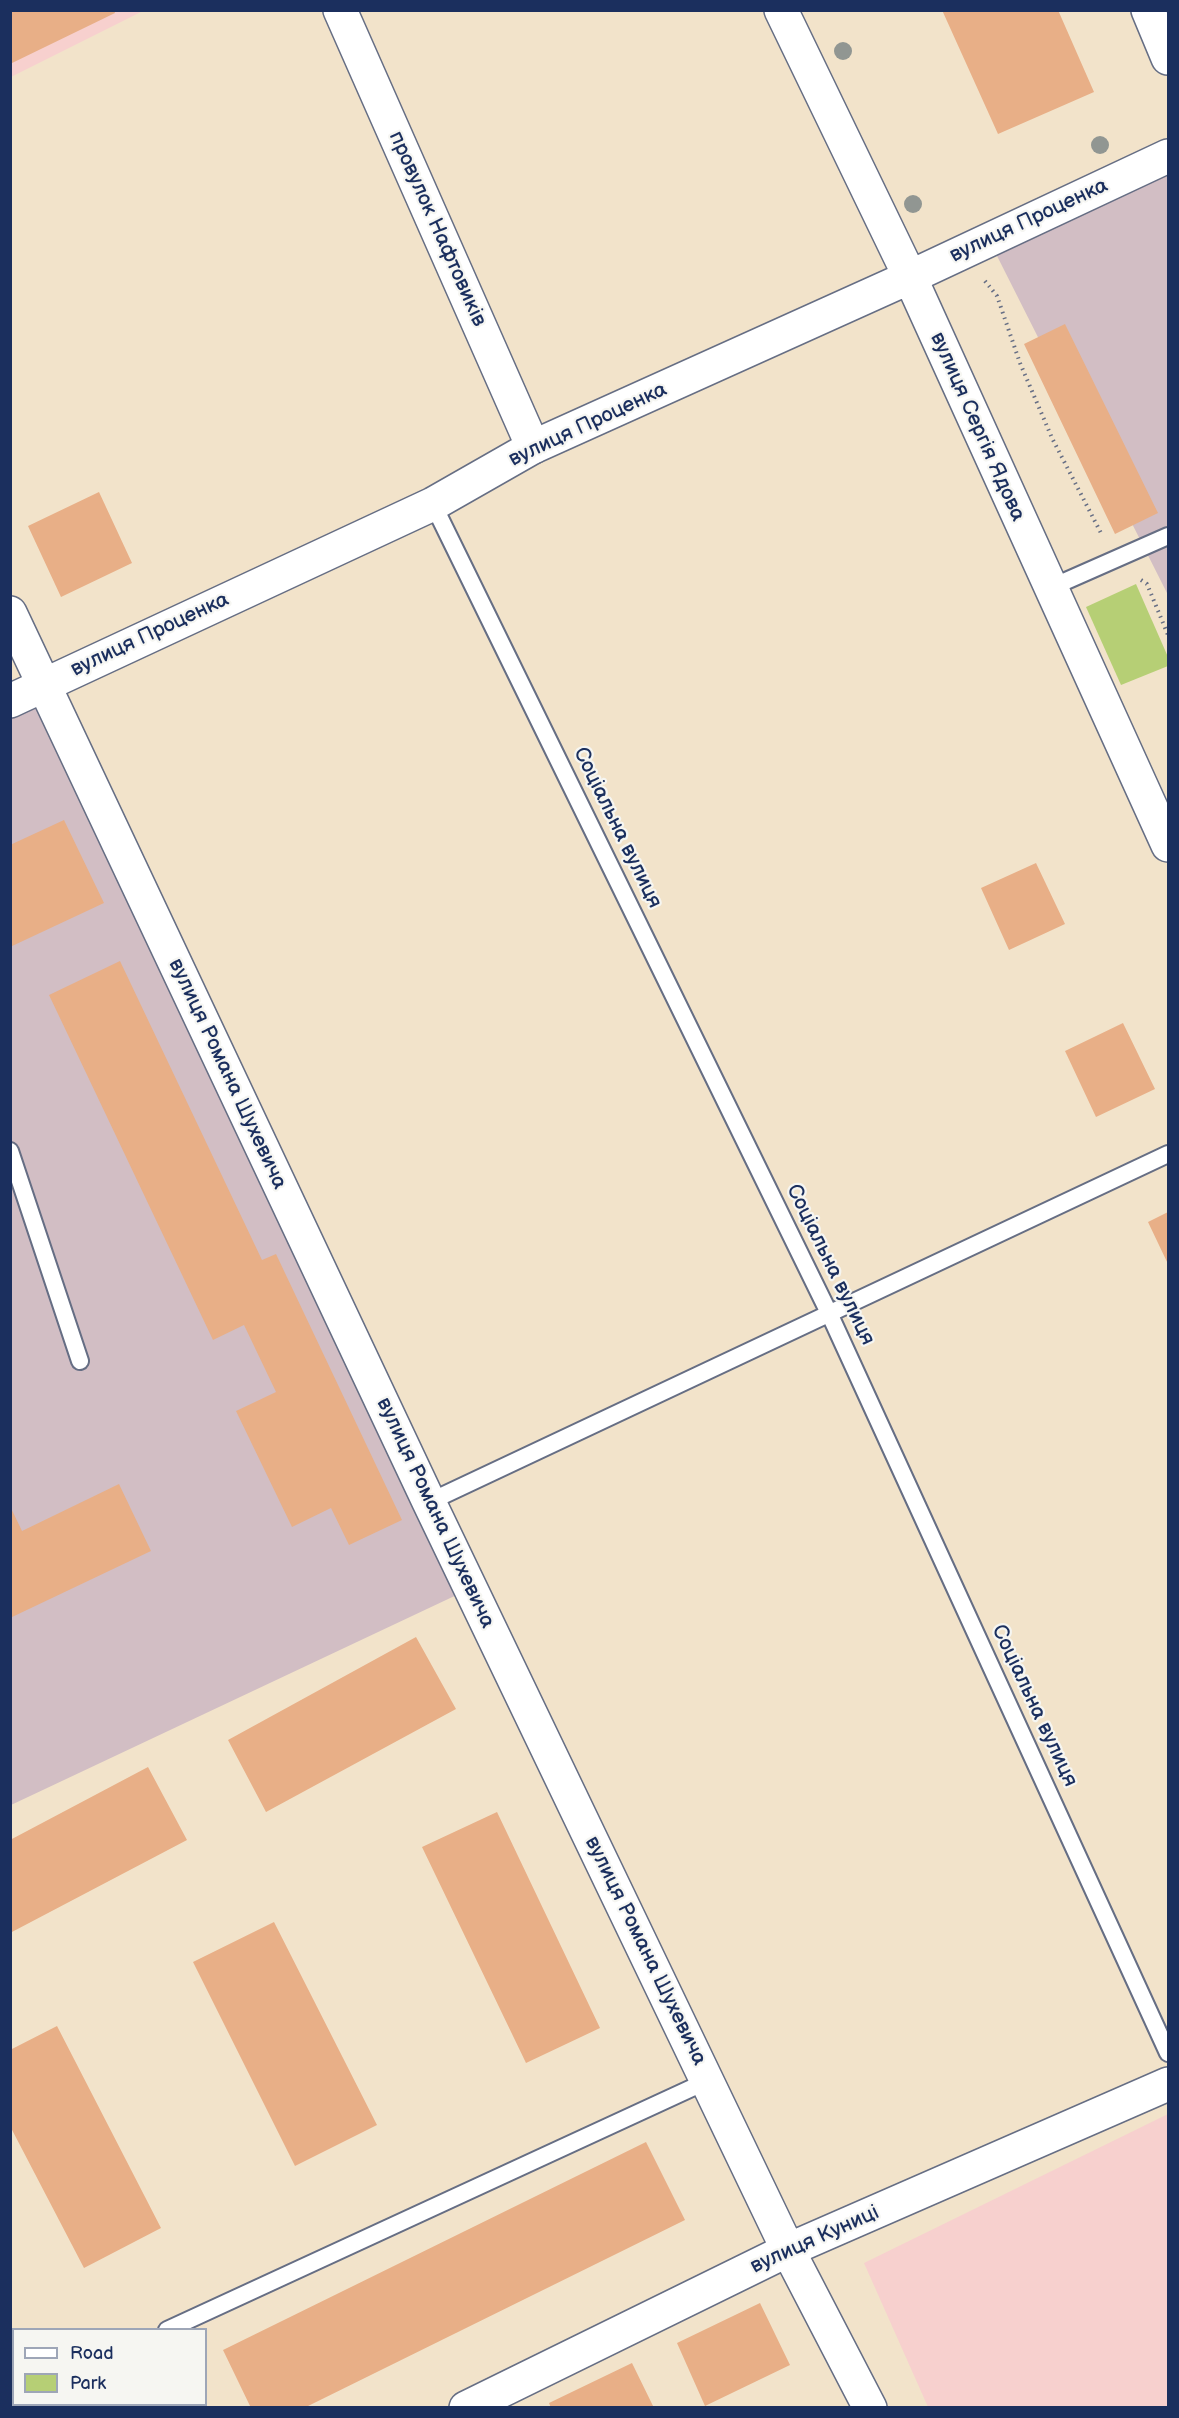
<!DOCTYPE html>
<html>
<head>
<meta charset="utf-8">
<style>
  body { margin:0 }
  #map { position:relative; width:1179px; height:2418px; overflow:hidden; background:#f2e3ca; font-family:"Balsamiq Sans",sans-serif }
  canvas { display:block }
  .frame { position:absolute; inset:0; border:12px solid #1b2f5e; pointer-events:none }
  .legend { position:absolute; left:12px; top:2328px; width:195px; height:78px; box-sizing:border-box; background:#f6f6f2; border:2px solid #9ea6b7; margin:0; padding:8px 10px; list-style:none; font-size:18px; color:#1b2f5e }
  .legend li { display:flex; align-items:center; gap:12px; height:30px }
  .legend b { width:30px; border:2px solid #9ea6b7 }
</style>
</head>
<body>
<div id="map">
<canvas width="1179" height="2418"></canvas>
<div class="frame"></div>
<ul class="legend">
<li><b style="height:8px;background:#fff"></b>Road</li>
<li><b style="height:16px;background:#b6cf75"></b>Park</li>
</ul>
</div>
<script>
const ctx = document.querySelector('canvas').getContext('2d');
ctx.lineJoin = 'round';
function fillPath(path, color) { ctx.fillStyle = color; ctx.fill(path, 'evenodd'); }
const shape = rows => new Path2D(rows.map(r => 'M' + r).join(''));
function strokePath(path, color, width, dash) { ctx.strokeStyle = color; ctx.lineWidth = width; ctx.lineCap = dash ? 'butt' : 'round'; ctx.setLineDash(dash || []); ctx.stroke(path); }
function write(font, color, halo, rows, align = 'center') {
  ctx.font = font + ' "Balsamiq Sans",sans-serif'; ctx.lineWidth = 4.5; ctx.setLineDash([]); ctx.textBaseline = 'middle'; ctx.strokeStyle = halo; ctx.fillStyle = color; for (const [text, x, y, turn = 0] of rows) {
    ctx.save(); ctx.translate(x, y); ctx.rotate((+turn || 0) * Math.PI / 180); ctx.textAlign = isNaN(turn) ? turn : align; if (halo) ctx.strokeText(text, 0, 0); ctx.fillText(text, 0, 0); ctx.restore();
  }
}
fillPath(shape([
  [11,11,143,11,11,77],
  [1168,2114,1168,2407,928,2407,864,2263]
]), '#f7d0ce');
fillPath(shape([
  [1168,167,1168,595,991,244],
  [37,693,463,1592,11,1805,10,706]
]), '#d2bec4');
fillPath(shape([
  [1136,584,1168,657,1168,666,1121,685,1086,607]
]), '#b6cf75');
fillPath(shape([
  [10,10,114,10,115,13,10,64],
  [942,10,1058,10,1094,92,998,134],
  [1065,324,1158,513,1115,534,1024,344],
  [99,492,132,563,61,597,28,526],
  [64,820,104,903,10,947,10,845],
  [1036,863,1065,924,1009,950,981,888],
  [120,961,262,1260,276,1254,402,1520,349,1545,331,1508,292,1527,236,1411,276,1392,244,1325,213,1340,49,995],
  [1123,1023,1155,1089,1096,1117,1065,1051],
  [1168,1212,1168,1264,1148,1222],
  [119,1484,151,1551,10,1618,10,1506,22,1531],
  [416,1637,456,1709,266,1812,228,1740],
  [148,1767,187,1840,10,1933,10,1840],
  [497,1812,600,2028,526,2063,422,1847],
  [274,1922,377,2125,295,2166,193,1962],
  [57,2026,161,2228,84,2268,10,2126,10,2050],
  [646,2142,685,2220,304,2408,251,2408,223,2350],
  [760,2303,790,2365,705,2406,677,2343],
  [632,2363,654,2408,551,2408,549,2403],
  [95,2404,124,2404,125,2408,89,2408]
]), '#e8af87');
const lane = shape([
  [433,504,829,1313,1168,2053],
  [1050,588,1168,536],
  [10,1151,80,1361],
  [429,1502,1168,1154],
  [167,2330,707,2081],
  [10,2399,14,2398],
  [185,2404,187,2408]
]);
const street = shape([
  [340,10,533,447],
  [1148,10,1168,58],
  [10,613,429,1502,788,2250,870,2408],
  [466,2408,788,2250,1168,2084]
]);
const secondary = shape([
  [781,10,910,277,1168,845],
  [10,701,433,504,533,447,910,277,1168,156]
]);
strokePath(lane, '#666e84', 20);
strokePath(street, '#666e84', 36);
strokePath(secondary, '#666e84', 36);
strokePath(shape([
  [985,281,997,296,1020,363,1052,438,1102,535],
  [1141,580,1147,584,1168,635]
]), '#666e84', 4, [1.5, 4.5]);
strokePath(lane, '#fff', 16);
strokePath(street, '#fff', 33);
strokePath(secondary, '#fff', 33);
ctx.fillStyle = '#919692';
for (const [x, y] of [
  [843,51],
  [1100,145],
  [913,204]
]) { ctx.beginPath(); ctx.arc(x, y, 9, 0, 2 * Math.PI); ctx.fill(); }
write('21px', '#1b2f5e', '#f6f6f2', [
  ["вулиця Проценка",1029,221,-25],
  ["провулок Нафтовиків",437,229,66],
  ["вулиця Проценка",588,425,-25],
  ["вулиця Сергія Ядова",977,427,66],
  ["вулиця Проценка",150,635,-25],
  ["Соціальна вулиця",617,828,64],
  ["вулиця Романа Шухевича",227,1074,65],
  ["Соціальна вулиця",830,1265,64],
  ["вулиця Романа Шухевича",435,1513,65],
  ["Соціальна вулиця",1034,1706,65],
  ["вулиця Романа Шухевича",645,1951,64],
  ["вулиця Куниці",815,2240,-24]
]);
</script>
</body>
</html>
